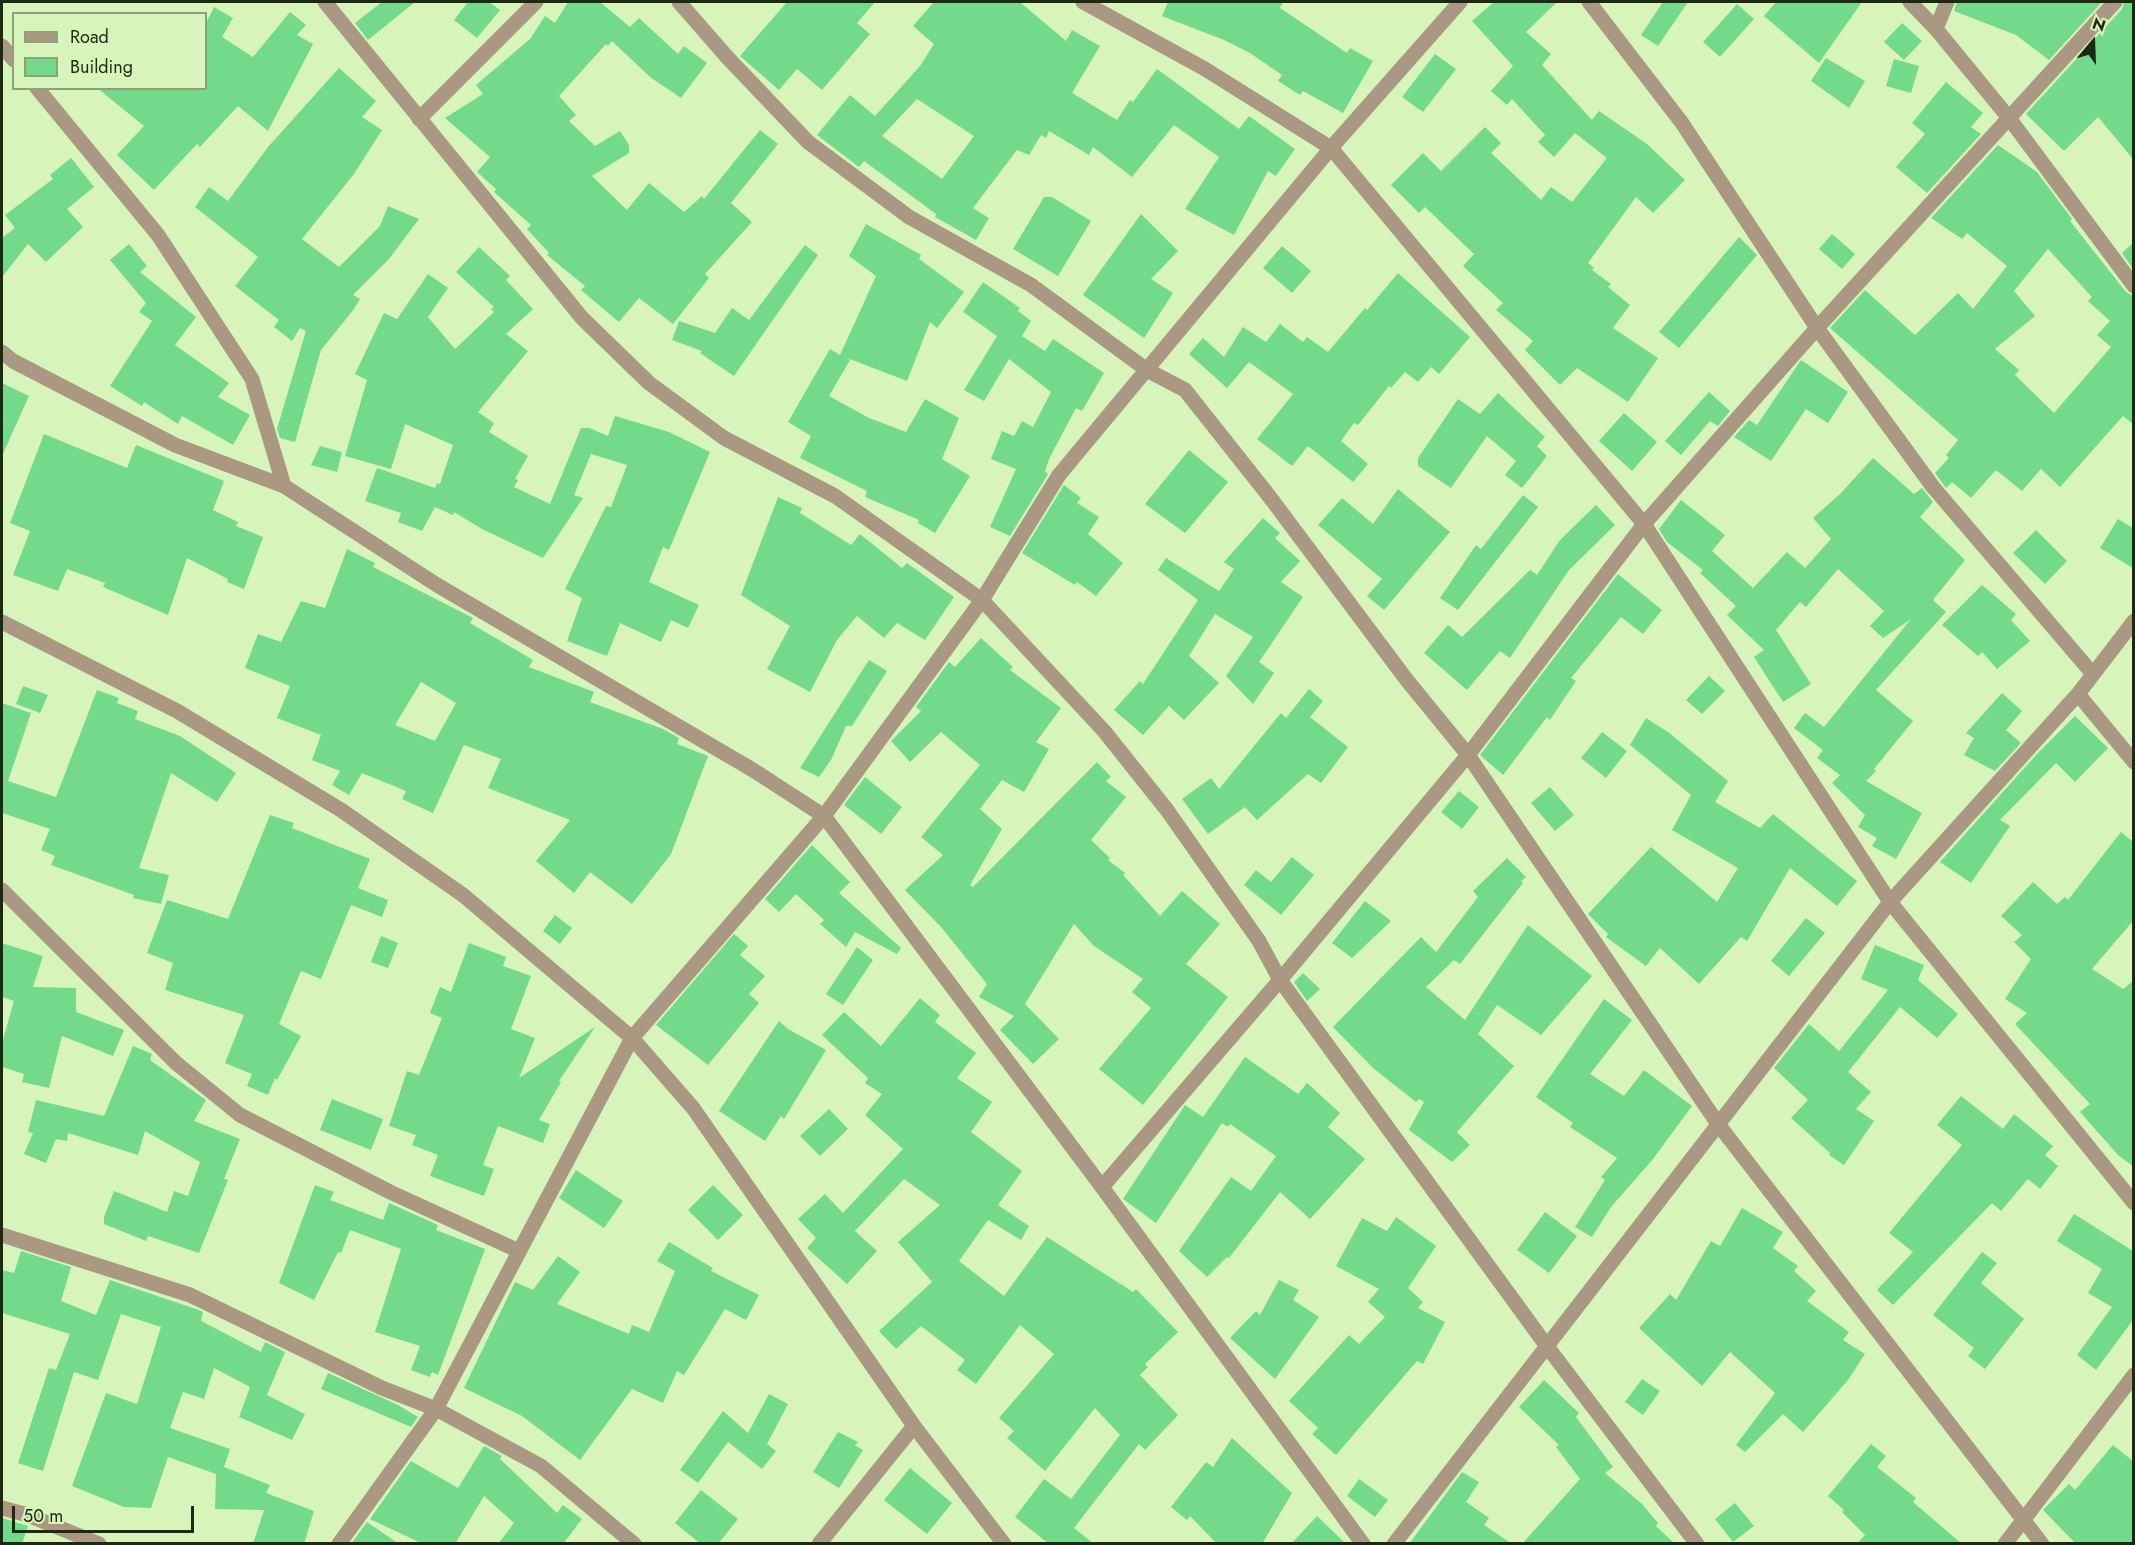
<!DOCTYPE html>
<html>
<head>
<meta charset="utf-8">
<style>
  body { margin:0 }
  #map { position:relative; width:2135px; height:1545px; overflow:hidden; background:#d7f5ba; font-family:Jost,sans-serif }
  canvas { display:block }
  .frame { position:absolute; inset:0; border:3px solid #1e2913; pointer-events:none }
  .legend { position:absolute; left:12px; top:12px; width:195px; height:78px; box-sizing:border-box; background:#d7f5ba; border:2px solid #8da377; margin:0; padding:8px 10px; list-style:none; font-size:18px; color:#1e2913 }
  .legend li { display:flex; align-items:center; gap:12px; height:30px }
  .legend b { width:30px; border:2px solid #8da377 }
  .north { position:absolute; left:2063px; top:12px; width:60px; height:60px; -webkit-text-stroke:4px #d7f5ba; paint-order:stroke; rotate:19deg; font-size:16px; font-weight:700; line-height:24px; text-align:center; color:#1e2913 }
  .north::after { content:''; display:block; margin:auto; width:21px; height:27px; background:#1e2913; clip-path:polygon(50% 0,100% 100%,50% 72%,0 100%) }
  .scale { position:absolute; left:12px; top:1506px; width:182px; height:27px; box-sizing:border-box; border:3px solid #1e2913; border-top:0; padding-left:8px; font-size:18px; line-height:21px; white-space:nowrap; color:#1e2913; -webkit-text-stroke:4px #d7f5ba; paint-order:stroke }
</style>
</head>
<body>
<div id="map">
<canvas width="2135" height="1545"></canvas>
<div class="frame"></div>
<ul class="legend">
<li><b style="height:8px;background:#ab9883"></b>Road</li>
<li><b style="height:16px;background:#73da8b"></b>Building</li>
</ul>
<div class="north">N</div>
<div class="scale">50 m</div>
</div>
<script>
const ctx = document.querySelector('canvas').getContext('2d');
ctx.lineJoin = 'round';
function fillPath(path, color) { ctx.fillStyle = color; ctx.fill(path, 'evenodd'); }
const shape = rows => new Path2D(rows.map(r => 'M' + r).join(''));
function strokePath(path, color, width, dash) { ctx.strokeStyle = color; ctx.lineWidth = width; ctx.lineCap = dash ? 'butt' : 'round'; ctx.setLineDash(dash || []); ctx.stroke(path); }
fillPath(shape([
  [382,2,415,2,368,40,355,23],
  [468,2,489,2,500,10,477,38,454,20],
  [568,2,600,2,630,27,639,18,678,54,684,46,707,63,681,98,650,77,612,41,608,46,606,44,559,96,576,115,569,121,595,146,620,131,629,145,629,153,592,176,627,210,649,183,684,212,702,196,704,199,760,130,778,144,731,203,752,222,705,274,709,278,673,324,639,298,619,322,581,290,585,286,547,255,549,253,527,229,531,225,494,192,496,189,477,172,490,157,445,118,483,94,476,85,530,39,545,16,555,23],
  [787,2,875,2,857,23,870,34,822,90,797,69,779,90,740,56],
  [934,2,1020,2,1066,41,1072,30,1100,46,1072,93,1117,120,1130,100,1133,102,1157,69,1239,129,1249,116,1295,149,1276,176,1268,171,1234,235,1185,209,1219,157,1174,125,1132,177,1093,147,1089,155,1049,131,1046,138,1041,135,1029,155,1017,150,973,208,989,218,976,240,935,217,936,214,864,161,859,167,817,135,850,95,875,116,920,66,934,44,913,26],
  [917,99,974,136,942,179,882,136],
  [1168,2,1283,2,1280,8,1347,53,1350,48,1373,61,1343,113,1303,91,1300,95,1278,81,1282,75,1250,53,1224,40,1162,16],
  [1494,2,1557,2,1526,32,1551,54,1542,65,1592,120,1599,111,1647,144,1685,180,1653,213,1636,197,1588,263,1594,268,1592,270,1611,284,1608,287,1630,305,1613,328,1658,358,1628,402,1577,368,1560,385,1525,350,1533,341,1496,310,1503,303,1463,266,1474,254,1425,207,1419,213,1391,185,1423,153,1441,171,1485,127,1501,143,1491,153,1541,200,1551,187,1572,202,1607,158,1575,133,1554,157,1538,142,1545,135,1512,99,1507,105,1491,91,1513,66,1472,21],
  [1663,2,1688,2,1658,46,1641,35],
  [1776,2,1862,2,1819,63,1764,16],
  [1957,2,2102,2,2049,60,2016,35,1954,11],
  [2124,2,2133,2,2133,159,2098,117,2064,151,2026,114,2122,9],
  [1737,4,1754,19,1720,57,1703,42],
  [214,7,233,18,222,37,253,57,290,12,306,25,297,35,313,44,268,131,238,106,200,147,197,144,154,190,117,155,144,126,97,88,206,88,206,23],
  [1902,23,1922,41,1904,60,1884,42],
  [1435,54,1456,69,1423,112,1402,97],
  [1826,58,1865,81,1849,108,1811,81],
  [1894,59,1919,66,1911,93,1886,86],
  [339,68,376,101,362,117,382,130,354,174,302,239,339,267,380,226,388,206,419,219,389,259,353,295,360,299,354,309,321,350,295,442,280,438,277,429,306,331,300,328,292,341,274,327,279,320,235,286,258,257,195,207,209,187,228,201,268,147],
  [1946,82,1983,113,1971,127,1981,134,1927,193,1896,167,1925,134,1912,123],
  [1998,145,2037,172,2072,219,2070,221,2126,292,2133,296,2133,424,2123,416,2060,487,2041,469,2022,491,1996,470,1971,498,1952,482,1946,488,1935,473,1949,458,1946,455,1958,440,1830,328,1865,290,1915,335,1958,293,1973,309,2007,266,1967,233,1962,239,1931,218],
  [2048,249,2092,297,2088,301,2110,321,2097,335,2111,347,2054,413,2015,375,2019,370,1995,349,2035,316,2014,291],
  [71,158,94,187,67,209,83,227,46,262,28,244,2,277,2,238,15,228,5,215,53,179,50,175],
  [1044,197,1052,197,1091,221,1058,276,1013,249],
  [1141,214,1178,251,1151,279,1173,293,1144,338,1083,295],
  [866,224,921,255,919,259,964,292,937,328,930,322,907,381,847,358,850,360,829,396,869,418,906,432,925,399,959,418,942,459,970,476,935,533,918,523,919,520,865,497,867,491,800,458,811,436,788,422,830,349,840,355,876,276,849,256],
  [1832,234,1855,254,1842,269,1819,249],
  [1739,237,1757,255,1679,348,1659,332],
  [2133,243,2133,269,2122,253],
  [129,244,147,266,140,272,196,317,175,345,229,383,218,397,250,415,233,445,182,416,178,424,144,402,142,406,110,386,152,321,139,312,146,303,110,260],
  [805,245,818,255,734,376,700,353,702,351,672,340,679,321,715,333,732,308,749,320],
  [1282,246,1311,271,1292,293,1263,268],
  [479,247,510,276,506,280,533,309,506,334,528,351,478,412,494,423,489,432,528,456,515,479,518,480,514,487,550,504,581,428,589,428,608,436,615,416,669,432,710,452,669,550,663,547,649,582,699,605,688,628,671,620,661,642,620,623,607,656,567,641,582,598,565,589,606,506,611,507,627,465,591,454,574,495,583,498,543,558,482,529,454,512,453,515,435,507,422,531,398,522,401,513,365,501,377,468,435,488,437,483,440,484,453,445,405,424,391,469,345,456,367,380,355,374,384,313,397,319,428,274,448,288,428,317,455,349,494,312,491,309,494,307,456,272],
  [1398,273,1470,337,1439,374,1431,367,1418,382,1405,372,1391,388,1389,386,1358,425,1354,423,1341,441,1368,464,1353,482,1308,446,1292,466,1257,439,1293,394,1249,362,1227,388,1189,354,1203,338,1224,357,1243,327,1266,342,1280,324,1303,342,1307,337,1328,352,1365,308,1367,310],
  [983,282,1020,308,1018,311,1031,321,1022,336,1045,351,1053,339,1104,373,1082,411,1076,408,1050,457,1045,471,1048,474,1010,536,990,527,1016,469,991,459,1002,431,1014,436,1022,421,1033,427,1051,392,1009,359,984,401,964,390,997,336,963,312],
  [1801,360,1848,392,1828,423,1806,409,1771,461,1734,437,1749,420,1757,425],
  [2,383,29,396,2,456],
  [1709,392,1730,411,1718,426,1710,421,1681,455,1665,441],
  [1498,393,1545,437,1537,446,1547,456,1522,488,1505,475,1516,461,1487,436,1451,488,1418,466,1418,458,1458,399,1480,414],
  [1624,413,1657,442,1632,471,1599,441],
  [44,434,127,468,136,445,224,481,213,510,238,522,236,526,263,537,244,589,227,582,228,579,187,558,168,615,103,587,105,583,67,569,58,591,13,575,30,531,10,523],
  [320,446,342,452,337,472,311,465],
  [1189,450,1228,482,1185,533,1145,504],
  [1873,458,1914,494,1922,488,1933,502,1920,517,1965,560,1933,600,1946,612,1876,690,1913,721,1874,769,1876,771,1866,781,1922,813,1896,859,1872,846,1877,838,1858,827,1865,815,1832,783,1840,775,1817,758,1823,750,1794,728,1805,713,1824,727,1911,619,1883,638,1870,626,1884,611,1838,569,1806,607,1800,602,1776,630,1811,684,1783,702,1754,657,1764,650,1727,615,1736,606,1700,573,1703,570,1667,542,1659,529,1681,500,1725,535,1712,551,1753,588,1787,552,1805,568,1831,539,1813,518,1840,494],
  [1064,485,1081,498,1077,503,1099,517,1088,534,1123,563,1096,596,1077,582,1075,585,1022,553],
  [1398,489,1450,532,1384,610,1367,596,1382,579,1318,525,1342,498,1373,524],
  [1523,495,1538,507,1458,610,1440,598,1476,545,1481,549],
  [778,497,802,508,800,513,851,545,860,534,902,568,907,563,954,597,925,640,897,623,884,638,857,616,837,640,810,692,767,669,790,626,741,595],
  [1596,505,1615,525,1569,570,1510,658,1500,651,1467,690,1424,653,1448,625,1462,637,1530,570,1537,575,1560,540],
  [1263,518,1280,533,1275,538,1300,561,1281,582,1303,597,1259,662,1274,673,1253,704,1226,676,1253,637,1215,614,1189,656,1219,683,1184,720,1169,706,1143,735,1114,710,1140,681,1143,684,1198,600,1158,570,1166,558,1219,591,1234,569,1224,562],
  [2118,519,2133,528,2133,568,2100,548],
  [2036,530,2067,561,2045,584,2013,553],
  [347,549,375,563,373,567,473,618,470,623,533,660,529,667,594,692,590,702,663,729,679,738,677,744,708,756,671,854,632,904,590,872,574,893,536,861,570,820,488,788,501,759,464,745,433,813,402,799,406,791,362,773,349,795,332,785,340,771,312,760,321,735,277,718,290,686,245,668,258,634,281,642,301,601,325,608],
  [421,682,456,703,435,741,395,725],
  [1618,574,1662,610,1643,634,1621,617,1571,678,1576,681,1550,720,1547,717,1503,775,1480,755],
  [1982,585,2016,614,2011,620,2030,641,1997,669,1982,652,1978,656,1942,625],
  [981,638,1013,667,1010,670,1061,708,1036,742,1049,749,1024,792,1002,780,980,809,1002,829,970,885,973,887,1097,762,1111,777,1106,781,1126,797,1091,840,1110,858,1108,860,1125,873,1123,875,1160,916,1182,891,1220,924,1186,964,1228,997,1143,1105,1099,1069,1151,1008,1132,992,1143,979,1094,946,1074,924,1025,1004,1059,1039,1033,1064,1000,1030,1014,1016,979,997,987,984,941,927,905,890,943,855,921,837,980,765,941,732,910,762,891,741,921,711,916,707,949,662,955,667],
  [869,660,887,671,852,726,846,726,831,760,819,777,800,768],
  [1709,676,1725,691,1702,714,1686,700],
  [23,686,48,695,40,713,16,704],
  [1309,689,1323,701,1310,717,1348,747,1321,783,1308,774,1257,820,1245,807,1208,834,1182,799,1211,778,1219,789,1281,713,1286,718],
  [97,690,119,698,117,703,138,711,135,719,180,736,236,773,217,802,171,773,139,868,169,875,161,904,133,898,134,895,51,865,55,856,41,850,50,829,2,813,2,703,31,713,8,781,56,797],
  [2002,693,2022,711,2006,730,2021,743,1995,771,1964,755,1974,738,1966,733],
  [2075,716,2108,748,2075,782,2056,763,2000,820,2010,826,1971,883,1940,862,2036,755],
  [1646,718,1668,732,1728,781,1715,802,1760,828,1773,814,1857,881,1837,906,1790,868,1747,941,1741,937,1699,984,1660,948,1646,966,1606,937,1608,934,1588,914,1651,847,1717,902,1738,868,1672,830,1691,795,1630,745],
  [1602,732,1627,751,1606,778,1581,758],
  [865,777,902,807,881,834,844,805],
  [1550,787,1574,815,1555,831,1531,803],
  [1459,791,1479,807,1462,829,1441,812],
  [270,815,294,823,292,828,370,859,358,888,388,900,382,917,351,905,321,979,301,971,279,1024,301,1036,277,1080,275,1078,268,1095,247,1086,252,1074,225,1063,244,1015,165,990,173,963,147,953,167,900,228,919],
  [2121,832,2133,842,2133,921,2092,969,2123,989,2133,981,2133,1166,2118,1155,2080,1112,2090,1104,2015,1024,2027,1013,2005,999,2031,959,2014,942,2022,935,2001,916,2033,882,2057,904,2065,897,2068,900],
  [812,845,850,882,839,893,901,948,897,954,855,932,846,947,820,924,824,920,796,894,779,912,765,899],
  [1292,857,1314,875,1281,915,1244,885,1256,870,1271,882],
  [1507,858,1526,877,1521,881,1523,883,1460,964,1454,960,1426,987,1465,1020,1528,925,1592,976,1541,1035,1497,1005,1478,1034,1514,1066,1457,1132,1470,1145,1452,1162,1409,1130,1424,1102,1419,1099,1416,1102,1373,1068,1333,1027,1421,937,1436,952,1478,897,1473,891],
  [1365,901,1391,921,1352,958,1332,943],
  [555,915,572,928,560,944,543,931],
  [1806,918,1825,933,1789,976,1771,961],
  [734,934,748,946,740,955,765,976,749,994,759,1003,708,1065,656,1025],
  [381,936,398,943,388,968,371,962],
  [2,943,43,956,33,987,76,988,76,1012,124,1030,113,1056,62,1036,49,1088,22,1082,24,1074,2,1067,2,1043,14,1001,2,997],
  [469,943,506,957,503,966,531,976,511,1029,535,1038,519,1078,595,1027,559,1081,561,1082,539,1120,550,1124,543,1143,498,1126,483,1165,494,1169,484,1196,430,1176,438,1155,412,1145,416,1135,389,1126,407,1071,419,1075,442,1018,430,1013,440,987,451,992],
  [1875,945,1924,965,1918,980,1958,1014,1937,1038,1900,1007,1848,1072,1871,1092,1856,1109,1874,1121,1844,1165,1829,1155,1830,1153,1791,1118,1808,1100,1774,1068,1809,1024,1839,1051,1888,990,1861,979],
  [857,947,873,960,843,1005,826,994],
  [1303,973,1320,989,1307,1001,1294,982],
  [920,998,940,1015,935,1022,976,1053,957,1078,992,1102,971,1132,1022,1171,998,1205,1029,1226,1021,1240,988,1220,959,1261,1004,1296,1047,1237,1133,1292,1136,1289,1178,1332,1145,1364,1148,1367,1140,1375,1178,1415,1145,1450,1139,1444,1074,1528,1094,1544,1049,1544,1015,1517,1044,1479,1071,1499,1120,1435,1095,1408,1045,1471,1007,1438,1014,1431,999,1418,1054,1354,1020,1325,976,1384,957,1370,965,1360,921,1326,896,1349,879,1331,932,1282,898,1242,940,1205,904,1179,855,1231,877,1251,847,1284,807,1248,816,1238,798,1219,825,1194,843,1213,903,1149,865,1115,882,1094,865,1083,868,1078,822,1035,844,1012,881,1046],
  [1604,999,1632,1020,1590,1074,1624,1096,1644,1070,1692,1106,1653,1159,1611,1207,1592,1237,1575,1227,1605,1180,1601,1177,1617,1158,1570,1127,1573,1123,1536,1097],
  [779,1021,788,1029,826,1050,784,1119,781,1116,765,1141,719,1111],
  [133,1046,152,1054,150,1060,206,1100,194,1121,240,1139,224,1179,228,1180,199,1253,148,1236,146,1241,104,1224,104,1217,114,1191,167,1212,174,1191,188,1196,200,1162,145,1131,138,1155,68,1133,67,1141,56,1139,46,1163,24,1154,33,1133,28,1132,36,1100,104,1116],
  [1245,1057,1298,1094,1307,1083,1340,1113,1328,1127,1365,1159,1310,1219,1280,1192,1229,1258,1227,1257,1207,1277,1179,1251,1231,1177,1251,1191,1276,1156,1230,1124,1228,1127,1222,1123,1156,1223,1123,1199,1185,1105,1203,1117],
  [1961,1096,2003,1129,2014,1114,2053,1146,2045,1155,2058,1166,2040,1189,2028,1179,2001,1211,1992,1203,1893,1305,1877,1290,1913,1252,1889,1233,1962,1145,1937,1125],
  [332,1099,383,1119,371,1150,320,1130],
  [829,1109,848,1129,820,1156,800,1136],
  [576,1170,623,1201,604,1228,559,1198],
  [315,1185,334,1192,330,1200,383,1220,389,1203,438,1225,436,1230,485,1249,438,1375,432,1372,430,1377,411,1370,420,1346,375,1332,401,1249,350,1230,341,1253,338,1252,314,1300,279,1283],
  [713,1185,743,1215,718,1240,688,1210],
  [1742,1208,1783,1232,1773,1248,1798,1266,1794,1271,1816,1291,1807,1301,1849,1332,1843,1340,1865,1354,1848,1380,1803,1432,1783,1414,1745,1452,1736,1445,1775,1393,1730,1352,1702,1386,1639,1328,1670,1294,1676,1300,1711,1241,1720,1246],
  [1545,1212,1577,1236,1549,1273,1517,1250],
  [2074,1214,2133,1251,2133,1320,2096,1370,2077,1355,2112,1307,2088,1293,2102,1269,2057,1241],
  [1396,1217,1436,1246,1408,1288,1423,1302,1418,1308,1445,1322,1423,1364,1417,1361,1336,1455,1312,1434,1318,1428,1289,1401,1349,1335,1359,1344,1385,1317,1368,1302,1379,1289,1336,1266,1362,1218,1387,1231],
  [669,1242,713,1268,711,1271,759,1295,746,1320,725,1309,684,1375,677,1371,663,1403,632,1389,580,1460,522,1416,464,1388,515,1282,533,1290,558,1256,580,1272,557,1304,629,1334,632,1325,649,1332,675,1271,657,1261],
  [21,1251,71,1267,61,1301,96,1315,110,1280,199,1310,203,1312,201,1321,261,1352,265,1342,285,1352,267,1395,305,1414,292,1440,239,1417,250,1387,214,1368,204,1399,183,1392,170,1428,230,1449,224,1467,270,1485,266,1493,314,1511,304,1544,253,1544,264,1510,215,1509,216,1474,168,1457,151,1508,124,1507,72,1486,106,1393,137,1404,161,1327,121,1314,98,1380,74,1372,43,1471,18,1463,49,1368,56,1370,70,1334,2,1313,2,1270,14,1273],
  [1982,1252,1997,1263,1981,1283,2024,1319,1985,1369,1968,1356,1974,1348,1933,1315],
  [1279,1280,1299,1290,1293,1300,1319,1317,1275,1379,1230,1338,1256,1311,1260,1315],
  [328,1373,398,1405,418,1417,411,1427,321,1389],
  [1642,1379,1660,1391,1643,1415,1625,1402],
  [1544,1380,1579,1413,1576,1417,1613,1467,1605,1473,1642,1504,1658,1523,1656,1526,1675,1544,1522,1544,1580,1479,1556,1447,1559,1445,1519,1407],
  [769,1394,788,1404,767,1444,776,1451,762,1469,728,1442,698,1483,680,1470,723,1411,748,1433],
  [838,1432,858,1442,855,1445,863,1450,839,1488,813,1472],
  [1232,1438,1292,1493,1262,1544,1217,1544,1190,1516,1187,1520,1171,1507,1206,1462,1213,1467],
  [1871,1444,1886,1456,1877,1467,1916,1498,1913,1502,1962,1544,1857,1544,1865,1535,1842,1512,1844,1510,1828,1496],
  [2113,1445,2133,1461,2133,1544,2076,1544,2043,1510,2069,1484,2075,1490],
  [484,1446,502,1456,500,1459,557,1513,563,1505,582,1519,563,1544,498,1544,514,1523,484,1496,455,1544,423,1544,370,1519,411,1461,458,1488],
  [910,1468,952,1503,927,1534,884,1500],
  [1462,1472,1479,1482,1466,1502,1489,1518,1484,1525,1512,1544,1409,1544],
  [1359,1479,1388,1500,1375,1517,1347,1496],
  [701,1490,738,1519,718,1544,701,1544,675,1523],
  [1735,1503,1754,1526,1733,1542,1715,1519],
  [1317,1516,1346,1544,1291,1544],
  [2,1518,28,1526,22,1544,2,1544],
  [367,1522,399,1544,351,1544]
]), '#73da8b');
strokePath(shape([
  [325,2,582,318,649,383,724,438,835,496,982,600,1104,731,1167,810,1259,941,1280,980,1546,1345,1697,1544],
  [679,2,727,57,808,142,909,217,1031,285,1147,370,1185,390,1269,496,1406,679,1468,755,1718,1124,2042,1544],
  [1083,2,1205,69,1331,148,1644,524,1890,902,2134,1203],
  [1589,2,1682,123,1817,328,1933,487,2092,673],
  [1910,2,1936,29,2009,118,2134,286],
  [1936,29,1947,2],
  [2,46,14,60],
  [37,88,158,235,252,379,284,486],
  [419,119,536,2],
  [2,352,13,361,175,445,284,486,437,585,753,770,824,816,1102,1187,1363,1544],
  [2,622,177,711,341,810,463,895,632,1038,693,1108,914,1426,1004,1544],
  [2078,694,2134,762],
  [2,890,176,1063,240,1115,390,1192,519,1251],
  [1102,1187,1280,980,1468,755,1644,524,1817,328,2115,2],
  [2,1235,190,1295,382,1388,436,1409,541,1466,634,1544],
  [2,1508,28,1515,99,1544],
  [339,1544,436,1409,632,1038,824,816,982,600,1059,475,1331,148,1460,2],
  [819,1544,914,1426],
  [1394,1544,1890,902,2078,694,2134,621],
  [2005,1544,2134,1375]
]), '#ab9883', 15);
</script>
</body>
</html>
